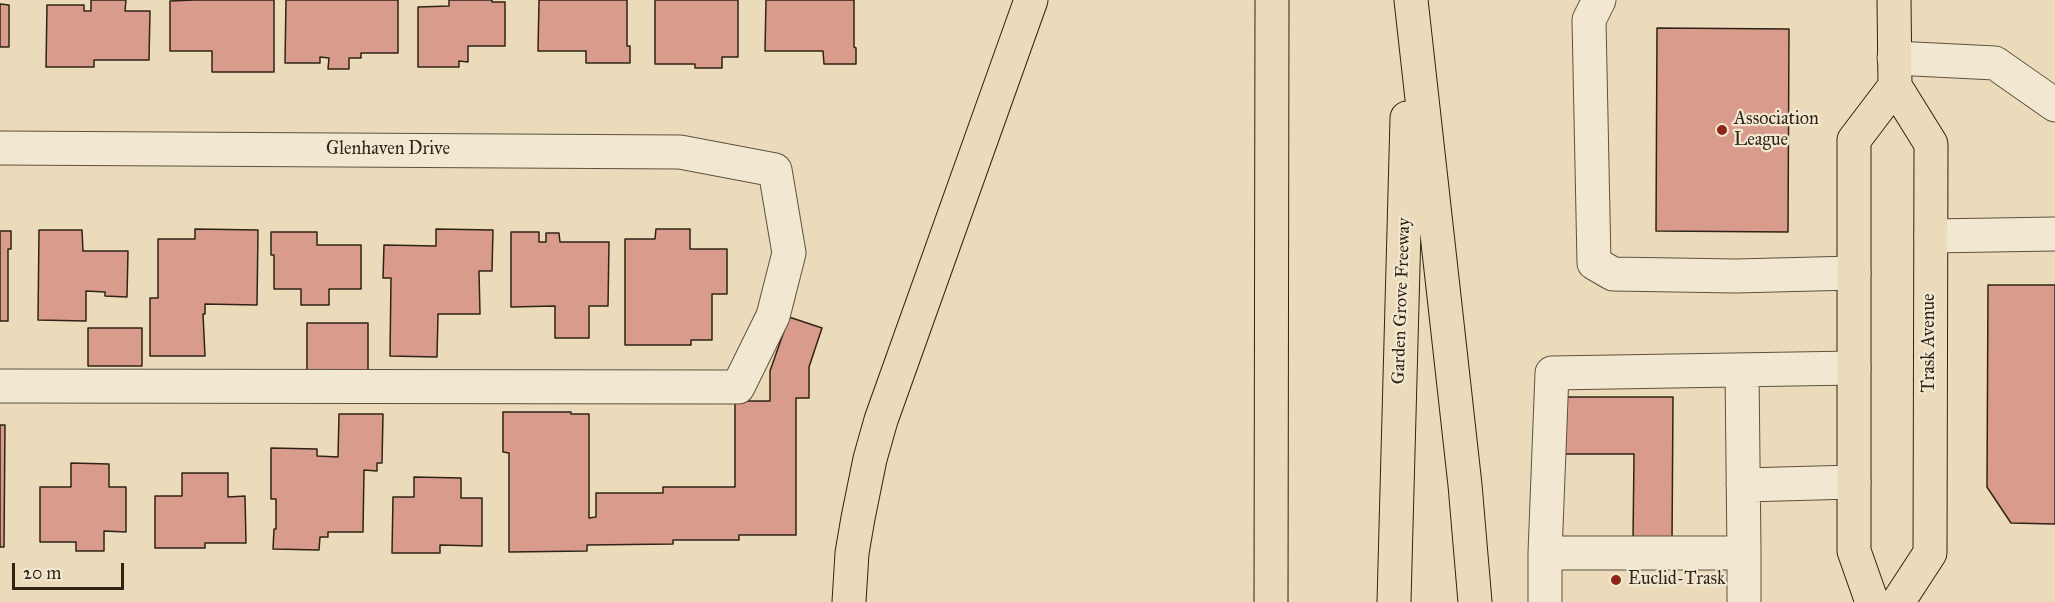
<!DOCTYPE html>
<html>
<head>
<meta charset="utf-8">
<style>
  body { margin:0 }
  #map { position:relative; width:2055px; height:602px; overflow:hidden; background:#ebdbba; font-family:"IM FELL Great Primer",serif }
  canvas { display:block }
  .scale { position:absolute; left:12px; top:563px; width:112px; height:27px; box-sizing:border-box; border:3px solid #2f2416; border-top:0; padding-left:8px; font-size:18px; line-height:21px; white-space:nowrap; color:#2f2416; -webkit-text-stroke:4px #f2e8d2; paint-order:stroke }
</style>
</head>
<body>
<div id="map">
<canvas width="2055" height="602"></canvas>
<div class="scale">20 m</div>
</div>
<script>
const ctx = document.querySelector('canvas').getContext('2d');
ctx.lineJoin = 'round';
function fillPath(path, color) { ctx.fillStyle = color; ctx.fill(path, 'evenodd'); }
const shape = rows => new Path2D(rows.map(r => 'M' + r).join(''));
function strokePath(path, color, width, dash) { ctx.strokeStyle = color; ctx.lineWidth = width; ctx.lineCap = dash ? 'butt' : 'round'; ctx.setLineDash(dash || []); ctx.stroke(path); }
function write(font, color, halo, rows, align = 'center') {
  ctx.font = font + ' "IM FELL Great Primer",serif'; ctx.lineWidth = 4.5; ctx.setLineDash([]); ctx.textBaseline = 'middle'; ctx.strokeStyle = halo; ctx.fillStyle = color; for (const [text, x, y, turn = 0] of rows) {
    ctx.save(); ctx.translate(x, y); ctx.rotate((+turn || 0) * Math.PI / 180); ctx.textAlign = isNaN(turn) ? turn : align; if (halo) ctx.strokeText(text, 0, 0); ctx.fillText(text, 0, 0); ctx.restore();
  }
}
const building = shape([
  [91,0,126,0,125,11,150,11,149,60,94,60,94,67,46,67,47,5,84,5,84,11,91,11,91,0],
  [195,0,274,0,274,72,212,72,212,51,170,51,170,1,195,0],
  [286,0,398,0,398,53,361,53,361,58,349,58,349,69,328,69,329,58,320,57,320,63,285,63,286,0],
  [449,0,492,0,492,2,505,2,505,46,468,46,468,62,459,61,459,67,418,67,418,7,449,6,449,0],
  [539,0,627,0,627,46,630,46,630,63,586,63,586,51,538,51,539,0],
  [655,0,738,0,738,57,722,57,722,68,695,68,695,64,655,64,655,0],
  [766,0,854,0,854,47,856,48,856,64,824,64,823,51,765,51,766,0],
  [0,4,9,5,9,47,0,47,0,4],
  [1657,28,1789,29,1788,232,1656,231,1657,28],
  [195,229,258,230,257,305,205,304,205,314,203,314,205,356,150,356,150,298,158,298,158,239,195,239,195,229],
  [436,229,493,230,492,271,479,271,480,314,438,314,437,357,390,356,391,278,383,278,384,245,436,246,436,229],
  [656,229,690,229,690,249,727,249,727,294,712,294,712,340,691,340,691,345,625,345,625,239,655,239,656,229],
  [39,230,82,230,83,251,128,251,127,297,105,296,105,292,86,291,86,321,38,320,39,230],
  [0,231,11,231,11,249,8,249,8,321,0,321,0,231],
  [271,232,317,232,317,245,361,245,361,289,329,289,329,305,301,305,301,289,274,289,274,255,271,255,271,232],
  [511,232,539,232,539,242,546,242,546,233,559,233,560,242,609,242,608,306,589,306,589,338,555,338,555,306,511,307,511,232],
  [1988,285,2055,285,2055,524,2011,523,1987,487,1988,285],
  [789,317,822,328,809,367,809,398,796,398,796,535,739,535,739,540,673,540,673,544,587,545,587,551,509,552,509,453,503,452,503,412,571,412,571,414,589,414,589,518,596,517,596,493,663,493,663,487,735,487,735,401,770,401,770,371,789,317],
  [307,323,368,323,368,371,307,371,307,323],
  [88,328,142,328,142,366,88,366,88,328],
  [1562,397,1673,397,1672,542,1633,541,1634,454,1561,454,1562,397],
  [339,414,383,414,382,463,377,463,377,471,364,470,363,532,328,532,328,537,320,537,319,550,273,549,274,529,276,529,276,499,271,499,271,448,317,449,317,456,338,457,339,414],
  [0,425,5,425,4,547,0,547,0,425],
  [71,463,109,464,109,487,126,487,126,532,104,531,104,551,76,551,76,542,40,542,40,487,71,487,71,463],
  [182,473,228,473,228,497,245,496,246,543,205,543,205,548,155,548,155,496,182,496,182,473],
  [414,477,461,478,461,498,482,498,482,546,440,545,440,553,392,553,393,497,414,497,414,477]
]);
fillPath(building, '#d99c8c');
strokePath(building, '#2f2416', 1.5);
const minor = shape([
  [1599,0,1589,20,1594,263,1613,274,1736,276,1854,273],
  [1894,58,1995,63,2055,105],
  [0,148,680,152,775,170,789,253,773,316,738,387,0,386],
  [1931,236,2055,234],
  [1742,370,1744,553,1545,553,1552,373,1854,368],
  [1743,485,1854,482],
  [1545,553,1545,602],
  [1744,553,1744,602]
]);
const major = shape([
  [1894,0,1895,86,1931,144,1930,553,1898,602],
  [1872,602,1854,551,1854,140,1895,86]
]);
const highway = shape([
  [1411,0,1465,485,1475,602],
  [849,602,852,553,858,518,870,459,881,420,1031,0],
  [1271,602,1272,0],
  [1394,602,1407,118]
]);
strokePath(minor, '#5e523f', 35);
strokePath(major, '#2f2416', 35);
strokePath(highway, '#2f2416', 35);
strokePath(minor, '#f2e8d2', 33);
strokePath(major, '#ebdbba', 33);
strokePath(highway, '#ebdbba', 33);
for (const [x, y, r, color] of [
  [1722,130,6,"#8f2418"],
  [1616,580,6,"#8f2418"]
]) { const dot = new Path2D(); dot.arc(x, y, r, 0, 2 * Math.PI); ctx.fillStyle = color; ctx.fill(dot); strokePath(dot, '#f2e8d2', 2); }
write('18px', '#2f2416', '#f2e8d2', [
  ["Association",1734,120],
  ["League",1734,141],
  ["Euclid-Trask",1628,580]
], 'left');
write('18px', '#2f2416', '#f2e8d2', [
  ["Glenhaven Drive",388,150],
  ["Garden Grove Freeway",1402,301,-88],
  ["Trask Avenue",1930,343,-90]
]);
</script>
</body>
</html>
